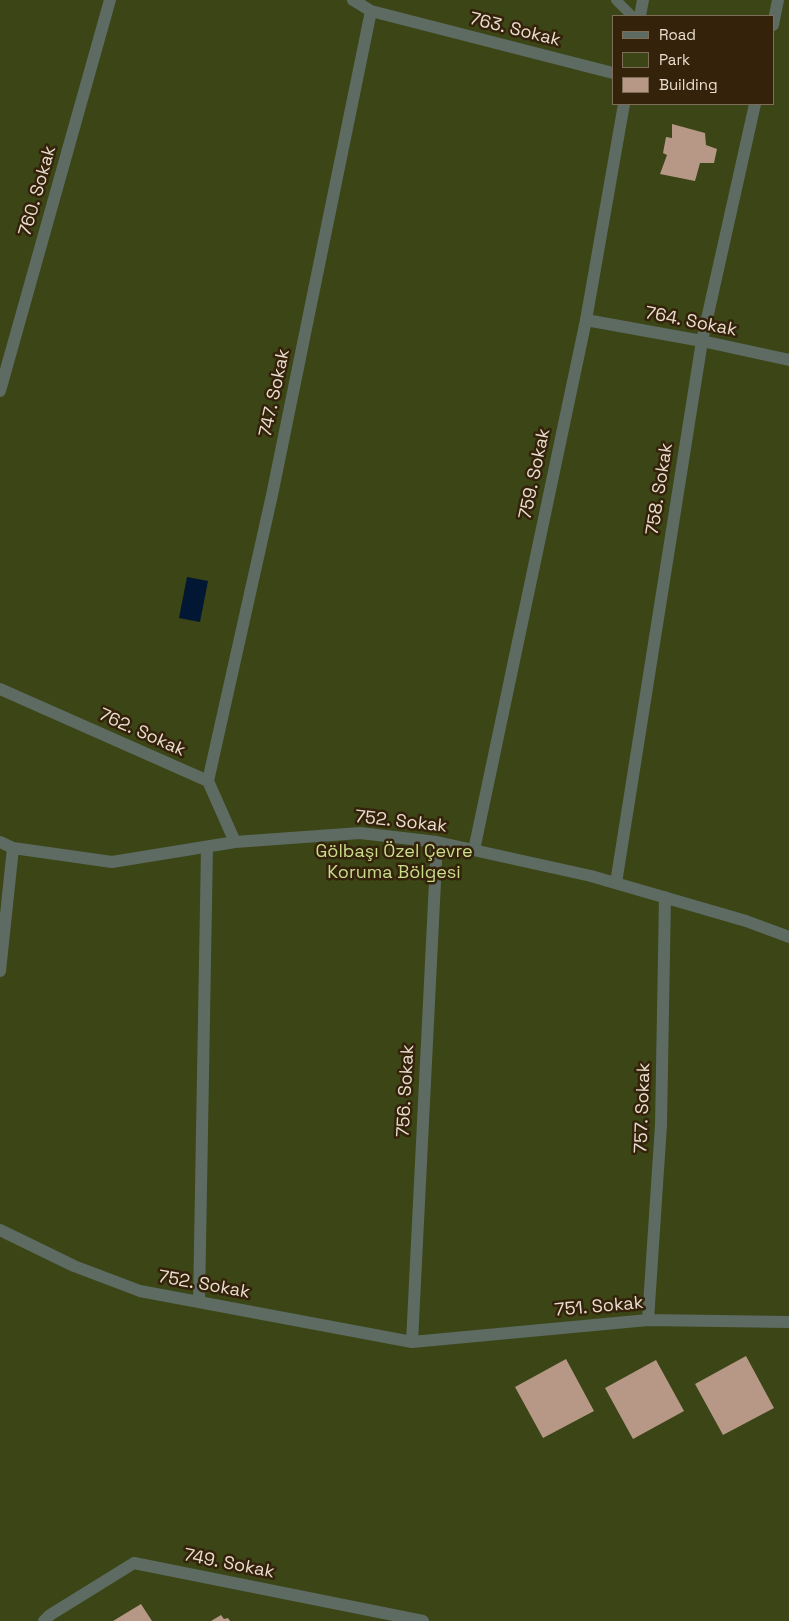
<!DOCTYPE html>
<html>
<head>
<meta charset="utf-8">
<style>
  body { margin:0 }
  #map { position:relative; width:789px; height:1621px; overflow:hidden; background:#3e2c14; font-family:"Space Grotesk",sans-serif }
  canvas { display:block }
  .legend { position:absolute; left:612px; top:15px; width:162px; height:90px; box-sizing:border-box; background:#34220a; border:1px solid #7d6d59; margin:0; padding:6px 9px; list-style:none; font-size:15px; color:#eaded0 }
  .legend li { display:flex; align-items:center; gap:10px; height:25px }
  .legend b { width:25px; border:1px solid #7d6d59 }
</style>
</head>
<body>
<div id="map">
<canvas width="789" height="1621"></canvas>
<ul class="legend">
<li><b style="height:6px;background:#5d6b63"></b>Road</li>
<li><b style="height:14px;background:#3b4516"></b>Park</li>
<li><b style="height:14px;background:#b79786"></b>Building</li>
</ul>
</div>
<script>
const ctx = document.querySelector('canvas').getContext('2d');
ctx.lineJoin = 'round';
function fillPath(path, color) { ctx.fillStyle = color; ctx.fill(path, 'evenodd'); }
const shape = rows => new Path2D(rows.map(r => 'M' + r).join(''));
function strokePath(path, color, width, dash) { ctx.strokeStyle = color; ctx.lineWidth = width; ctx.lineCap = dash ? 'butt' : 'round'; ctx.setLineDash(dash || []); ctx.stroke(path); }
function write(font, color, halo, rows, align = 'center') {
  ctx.font = font + ' "Space Grotesk",sans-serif'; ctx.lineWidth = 5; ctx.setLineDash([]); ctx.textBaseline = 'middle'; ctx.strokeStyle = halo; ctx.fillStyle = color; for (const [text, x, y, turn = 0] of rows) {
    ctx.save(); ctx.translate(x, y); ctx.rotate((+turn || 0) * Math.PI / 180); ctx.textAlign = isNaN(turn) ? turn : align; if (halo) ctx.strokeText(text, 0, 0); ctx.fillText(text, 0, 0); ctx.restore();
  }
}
fillPath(shape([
  [0,0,789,0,789,1621,0,1621],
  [613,16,773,16,773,104,613,104]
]), '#3b4516');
fillPath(shape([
  [187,577,208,581,200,622,179,618]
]), '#011733');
fillPath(shape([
  [672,124,705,133,706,145,717,149,714,163,700,163,695,181,660,174,667,155,663,153,666,137,672,138],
  [746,1356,774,1408,723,1435,695,1384],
  [566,1359,594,1411,543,1438,515,1387],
  [656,1360,684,1411,633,1439,605,1388],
  [141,1604,152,1621,113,1621],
  [221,1615,224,1619,228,1618,230,1621,211,1621]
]), '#b79786');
strokePath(shape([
  [616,0,632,16]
]), '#5d6b63', 10);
strokePath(shape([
  [353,0,371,11,613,73],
  [640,16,643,0],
  [773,25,778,0],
  [586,320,702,341,789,360],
  [0,391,110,0],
  [0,689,208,781,235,842],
  [208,781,272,495,371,11],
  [0,842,13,848,112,862,235,842,360,833,437,842,591,876,746,921,789,937],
  [474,850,586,320,624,104],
  [616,883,702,341,755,104],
  [0,971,13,848],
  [0,1230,74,1266,140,1291,412,1342,648,1320,789,1322],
  [199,1302,207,847],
  [648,1320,661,1125,665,897],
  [412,1342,437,842],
  [44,1621,50,1615,134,1563,423,1621]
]), '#5d6b63', 12);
write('18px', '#eaded0', '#34220a', [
  ["763. Sokak",515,30,14],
  ["760. Sokak",38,191,-74],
  ["764. Sokak",691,322,11],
  ["747. Sokak",275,393,-78],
  ["759. Sokak",535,474,-78],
  ["758. Sokak",660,489,-81],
  ["762. Sokak",142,733,24],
  ["752. Sokak",401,822,6],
  ["756. Sokak",406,1091,-87],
  ["757. Sokak",643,1108,-88],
  ["752. Sokak",204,1285,10],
  ["751. Sokak",599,1307,-5],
  ["749. Sokak",229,1564,11]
]);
write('18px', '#c9dd8c', '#34220a', [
  ["Gölbaşı Özel Çevre",394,852],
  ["Koruma Bölgesi",394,873]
]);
</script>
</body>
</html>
